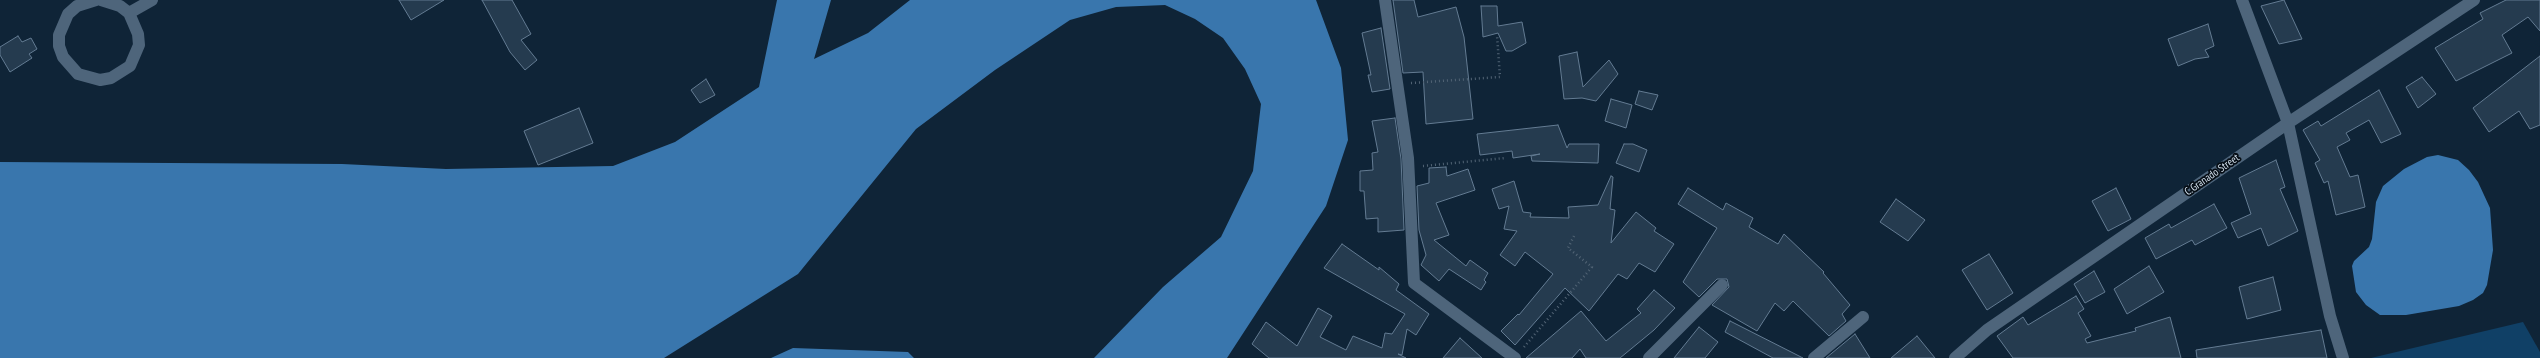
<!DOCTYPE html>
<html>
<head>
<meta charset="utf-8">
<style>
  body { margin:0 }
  canvas { display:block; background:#0f2437 }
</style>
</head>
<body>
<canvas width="2540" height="358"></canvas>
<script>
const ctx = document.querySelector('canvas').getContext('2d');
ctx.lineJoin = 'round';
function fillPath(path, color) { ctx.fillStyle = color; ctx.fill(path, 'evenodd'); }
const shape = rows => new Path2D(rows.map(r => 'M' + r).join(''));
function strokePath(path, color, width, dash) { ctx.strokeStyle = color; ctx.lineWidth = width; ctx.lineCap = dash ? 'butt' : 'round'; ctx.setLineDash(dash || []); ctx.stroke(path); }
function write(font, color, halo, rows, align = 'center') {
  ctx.font = font + ' "PT Sans Narrow",sans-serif'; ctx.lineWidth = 3.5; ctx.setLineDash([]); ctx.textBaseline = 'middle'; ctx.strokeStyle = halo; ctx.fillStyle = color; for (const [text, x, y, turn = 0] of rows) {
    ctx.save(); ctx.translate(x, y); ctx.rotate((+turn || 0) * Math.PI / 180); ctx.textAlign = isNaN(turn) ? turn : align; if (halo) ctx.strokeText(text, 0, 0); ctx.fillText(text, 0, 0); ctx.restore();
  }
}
fillPath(shape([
  [2523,322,2540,352,2540,358,2371,358]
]), '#104066');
fillPath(shape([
  [777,0,831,0,814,59,868,33,910,0,1316,0,1341,68,1348,140,1326,206,1227,358,1094,358,1163,287,1221,237,1253,171,1261,104,1245,69,1223,38,1195,19,1165,5,1116,7,1070,20,995,70,916,129,798,274,664,358,0,358,0,162,342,164,446,169,613,166,675,142,759,87],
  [2438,155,2458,160,2469,170,2478,182,2490,208,2493,250,2487,285,2483,293,2473,300,2459,306,2406,315,2380,315,2366,305,2356,292,2352,266,2354,261,2369,247,2372,239,2376,202,2383,186,2404,169,2427,157],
  [793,348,908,352,914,358,771,358]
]), '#3976ad');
const building = shape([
  [399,0,444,0,411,20,399,0],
  [482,0,512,0,531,34,521,40,537,60,525,70,510,52,482,0],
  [1393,0,1414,0,1418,17,1456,7,1464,37,1473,119,1426,124,1423,72,1403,73,1393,0],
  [2284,0,2302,39,2279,44,2261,6,2284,0],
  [2506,0,2540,0,2540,31,2528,17,2502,35,2512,53,2456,81,2435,48,2483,19,2480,13,2506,0],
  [1481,6,1497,6,1498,26,1522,22,1526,43,1512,51,1506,51,1498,33,1483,37,1481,6],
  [2208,24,2214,46,2205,50,2209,57,2195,59,2178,66,2168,39,2208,24],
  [1381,28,1390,89,1372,92,1368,75,1371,75,1362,33,1381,28],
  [18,36,22,42,31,38,37,49,29,54,32,58,10,72,0,55,0,47,18,36],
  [1577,52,1583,87,1609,60,1618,74,1596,101,1582,98,1564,99,1559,56,1577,52],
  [2540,56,2540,125,2530,129,2519,111,2489,132,2473,108,2540,56],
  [2422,77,2436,94,2418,108,2406,87,2422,77],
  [706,79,715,95,700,103,691,90,706,79],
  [2379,90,2401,134,2381,143,2369,120,2346,133,2350,140,2337,147,2350,177,2358,175,2365,207,2336,215,2328,181,2324,183,2315,163,2320,160,2303,130,2318,121,2321,126,2379,90],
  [1639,91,1658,95,1652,110,1635,104,1639,91],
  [1611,99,1632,105,1626,128,1605,121,1611,99],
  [579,108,593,143,538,165,524,131,579,108],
  [1395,118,1401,159,1404,230,1378,232,1378,218,1366,219,1364,191,1360,191,1360,171,1373,170,1372,153,1378,152,1372,121,1395,118],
  [1558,125,1567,148,1569,144,1599,144,1598,163,1532,161,1531,156,1540,154,1513,158,1512,151,1480,155,1477,134,1558,125],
  [1624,144,1633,144,1647,150,1639,172,1616,163,1624,144],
  [2276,160,2285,187,2280,189,2298,231,2268,246,2261,228,2238,238,2231,223,2251,214,2239,178,2276,160],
  [1446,167,1447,176,1468,169,1475,190,1436,203,1449,235,1434,240,1466,266,1470,260,1488,273,1484,280,1486,282,1481,290,1449,269,1439,281,1421,265,1426,255,1419,230,1417,186,1429,183,1429,168,1446,167],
  [1611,176,1613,177,1610,209,1615,210,1611,243,1636,212,1656,228,1654,231,1674,244,1655,272,1639,263,1627,279,1618,274,1589,311,1565,288,1515,345,1501,331,1518,314,1519,315,1553,274,1525,252,1515,266,1500,255,1517,231,1504,229,1509,206,1499,209,1492,189,1514,181,1523,212,1531,213,1530,217,1569,218,1568,207,1598,205,1611,176],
  [1688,188,1723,210,1726,203,1753,218,1749,227,1778,244,1784,234,1824,272,1823,273,1850,305,1842,314,1846,321,1829,336,1793,301,1784,311,1775,303,1757,331,1712,305,1729,287,1727,279,1717,279,1699,297,1683,282,1717,228,1678,204,1688,188],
  [2116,188,2131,219,2108,231,2092,201,2116,188],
  [1896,199,1925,220,1908,241,1880,222,1896,199],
  [2214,204,2227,228,2195,245,2192,240,2156,259,2145,238,2169,224,2171,228,2214,204],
  [1342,244,1379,270,1379,267,1399,284,1396,290,1429,314,1416,335,1407,329,1402,355,1398,354,1406,358,1269,358,1252,344,1266,322,1297,346,1318,308,1332,316,1320,337,1346,350,1353,336,1382,348,1385,333,1392,334,1405,314,1324,268,1342,244],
  [1989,254,2013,293,1987,310,1962,270,1989,254],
  [2149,266,2164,292,2127,314,2114,289,2149,266],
  [2094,271,2105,292,2085,303,2074,284,2094,271],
  [2273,277,2281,310,2247,319,2239,287,2273,277],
  [1654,290,1675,308,1654,330,1620,358,1586,358,1580,349,1572,358,1526,358,1581,311,1606,341,1641,313,1637,309,1654,290],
  [2076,296,2084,309,2078,313,2091,336,2085,339,2087,343,2136,331,2135,328,2170,317,2181,358,2013,358,1997,336,2023,317,2028,325,2076,296],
  [1730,321,1803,358,1773,358,1725,332,1730,321],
  [1699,327,1718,342,1705,358,1674,358,1699,327],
  [2321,330,2327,358,2197,358,2196,350,2321,330],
  [1855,334,1870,358,1826,358,1855,334],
  [1917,336,1935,358,1891,358,1917,336],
  [1460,338,1482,358,1443,358,1460,338]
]);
fillPath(building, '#253b4f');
strokePath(building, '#637b92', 1);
strokePath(shape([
  [1411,83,1500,77,1497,35],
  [1423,166,1505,158],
  [1524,347,1592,267,1568,248,1575,234]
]), '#526475', 2.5, [1, 3]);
strokePath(shape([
  [96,0,77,6,68,14,59,35,59,46,63,57,78,74,100,80,111,78,130,66,139,45,138,34,129,13,120,6,101,0],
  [1385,0,1408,158,1414,283,1515,358],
  [2242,0,2288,123,2330,316,2343,358],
  [129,13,152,0],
  [1649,358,1722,285],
  [1814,358,1863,317],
  [1955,358,1987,330,2288,123,2474,0]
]), '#4e657b', 12);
write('11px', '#d2dfeb', '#050d15', [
  ["C.Granado Street",2212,175,-35]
]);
</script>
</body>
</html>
